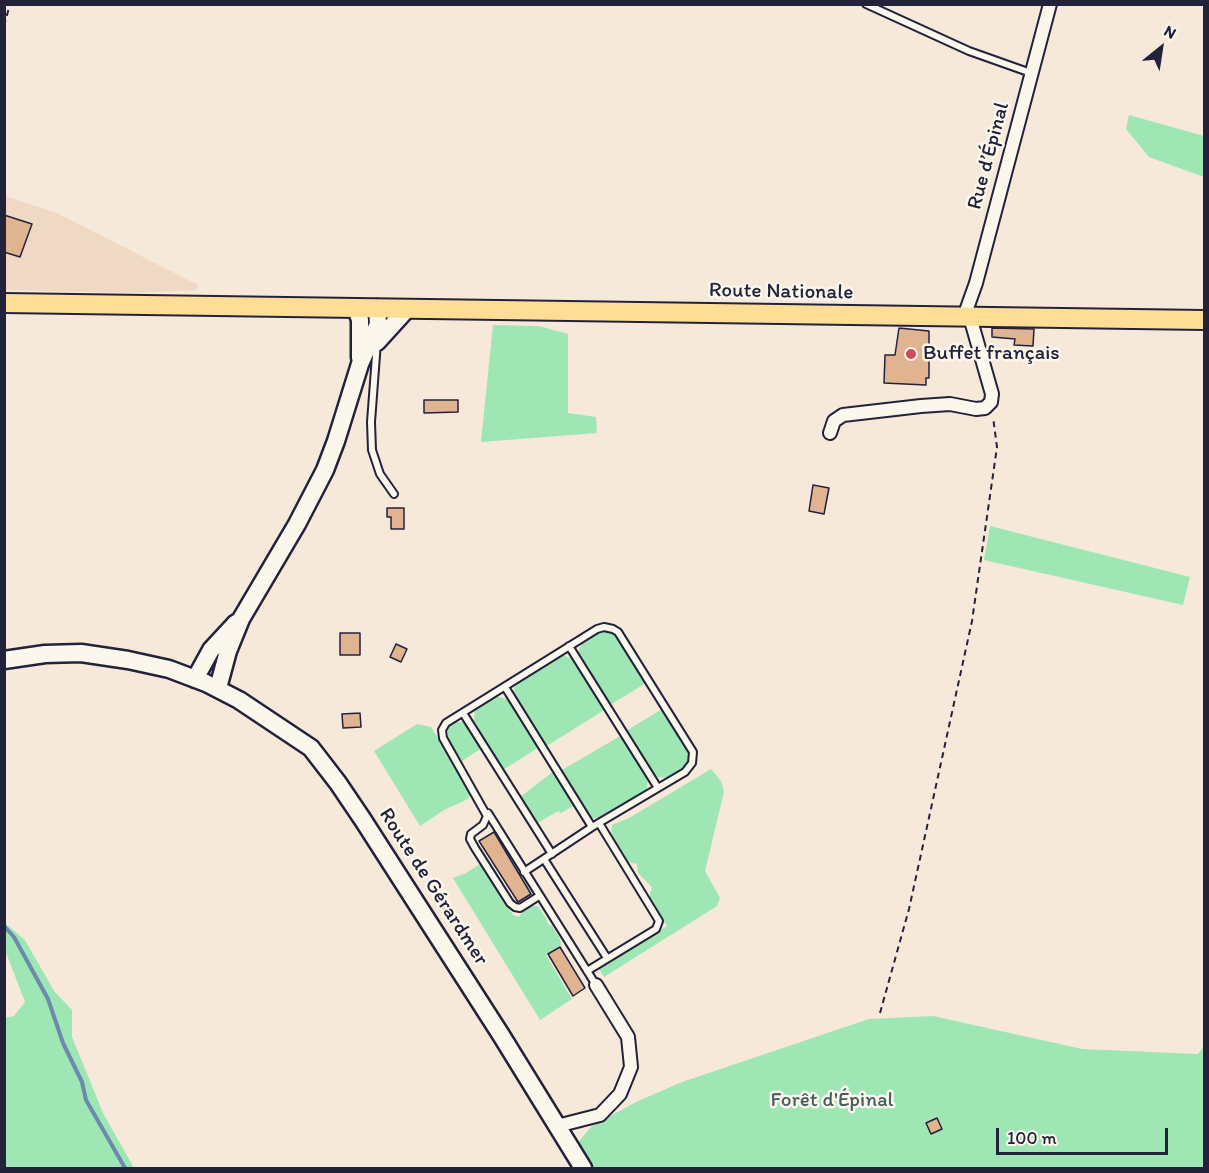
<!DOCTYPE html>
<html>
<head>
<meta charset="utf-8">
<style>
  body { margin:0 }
  #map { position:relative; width:1209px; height:1173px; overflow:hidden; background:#f6e9da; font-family:Itim,sans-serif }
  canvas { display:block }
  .frame { position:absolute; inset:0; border:6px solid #22223b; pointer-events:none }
  .north { position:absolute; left:1131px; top:18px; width:60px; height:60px; -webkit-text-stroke:4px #fbf7ec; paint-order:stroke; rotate:30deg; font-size:16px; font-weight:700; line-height:24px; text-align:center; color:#22223b }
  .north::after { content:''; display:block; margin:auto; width:21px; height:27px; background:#22223b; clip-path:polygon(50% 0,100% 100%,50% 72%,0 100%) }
  .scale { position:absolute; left:996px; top:1128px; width:172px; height:27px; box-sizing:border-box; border:3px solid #22223b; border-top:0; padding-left:8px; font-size:18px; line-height:21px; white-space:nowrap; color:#22223b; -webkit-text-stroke:4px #fbf7ec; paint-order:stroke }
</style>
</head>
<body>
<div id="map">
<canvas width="1209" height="1173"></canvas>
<div class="frame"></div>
<div class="north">N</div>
<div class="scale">100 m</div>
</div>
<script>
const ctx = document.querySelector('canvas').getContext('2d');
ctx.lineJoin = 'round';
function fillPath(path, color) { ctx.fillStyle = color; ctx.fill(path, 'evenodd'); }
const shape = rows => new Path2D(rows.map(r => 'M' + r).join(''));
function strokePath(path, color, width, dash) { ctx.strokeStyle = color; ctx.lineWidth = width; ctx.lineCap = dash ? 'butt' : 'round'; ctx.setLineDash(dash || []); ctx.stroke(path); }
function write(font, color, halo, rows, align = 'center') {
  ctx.font = font + ' Itim,sans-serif'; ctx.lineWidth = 5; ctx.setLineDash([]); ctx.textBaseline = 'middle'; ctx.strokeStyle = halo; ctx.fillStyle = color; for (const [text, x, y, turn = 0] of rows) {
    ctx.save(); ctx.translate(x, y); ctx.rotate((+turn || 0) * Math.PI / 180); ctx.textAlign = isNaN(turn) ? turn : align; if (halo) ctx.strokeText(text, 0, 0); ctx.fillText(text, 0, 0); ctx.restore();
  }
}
fillPath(shape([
  [5,196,57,213,198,285,196,290,129,293,5,290]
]), '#efd9c4');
fillPath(shape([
  [1129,115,1204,136,1204,177,1149,157,1126,129],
  [493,325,539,326,568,334,568,413,596,417,597,433,481,442],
  [990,526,1190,577,1183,605,984,560],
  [601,630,616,634,646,683,610,705,579,654,579,649,584,641],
  [562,655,575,660,606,709,545,747,515,698,514,688,520,681],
  [496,696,507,699,510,702,539,747,503,770,474,721,475,709,492,697],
  [662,709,689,751,690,757,685,768,665,778,657,777,652,773,626,731],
  [454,722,465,722,482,748,462,761,448,740,448,729],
  [417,724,431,727,471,791,468,799,444,810,420,826,374,751],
  [622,735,648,776,647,788,645,792,605,818,593,818,585,812,560,771],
  [711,769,721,781,724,792,705,871,720,898,717,906,604,977,599,969,667,926,649,898,652,887,638,873,637,864,627,862,611,836,612,825,629,818],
  [554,771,575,805,561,813,558,811,536,824,520,797],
  [480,864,513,915,519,917,523,910,532,906,538,906,546,918,548,924,552,926,560,939,561,945,546,955,572,999,540,1020,453,878,466,873],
  [5,923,25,940,54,991,72,1010,72,1037,103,1113,134,1168,5,1168,5,1018,14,1016,25,1002,5,950],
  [933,1016,1082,1049,1198,1054,1204,1046,1204,1168,588,1168,575,1146,592,1126,636,1102,682,1082,869,1019]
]), '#9ee6b4');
strokePath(shape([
  [4,926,14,937,48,999,63,1043,82,1082,86,1100,125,1168]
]), '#6b8aad', 4);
const building = shape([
  [4,215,32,224,20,257,4,252,4,215],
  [899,328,929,331,929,378,926,378,926,385,884,383,885,355,895,355,899,328],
  [992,328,1034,329,1033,346,1014,345,1015,339,992,337,992,328],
  [424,400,458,400,458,412,424,413,424,400],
  [813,485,829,488,824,514,809,511,813,485],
  [387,508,404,508,404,529,391,529,391,517,387,517,387,508],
  [340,633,360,633,360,655,340,655,340,633],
  [396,644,407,649,401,662,390,657,396,644],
  [360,713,361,727,343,728,342,714,360,713],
  [494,832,531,894,518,902,479,841,494,832],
  [560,947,585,988,573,996,548,954,560,947],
  [937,1118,942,1129,931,1134,926,1123,937,1118]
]);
fillPath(building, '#e0b391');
strokePath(building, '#22223b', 1.5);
const service = shape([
  [866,4,969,51,1031,73],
  [377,342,371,422,372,450,380,474,394,494],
  [569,646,658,788],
  [505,687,592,827],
  [463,713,552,854],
  [488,813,596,985],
  [544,859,607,958],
  [524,872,592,827,685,772,692,763,693,752,618,632,613,629,604,627,597,629,446,723,442,730,443,738,487,816,483,825,471,834,470,839,475,848,510,903,515,907,520,908,539,896],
  [587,971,656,929,659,921,599,823]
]);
const minor = shape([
  [830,433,834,421,843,415,921,406,950,404,976,409,985,408,991,402,992,394,972,324,966,311,976,283,1050,4],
  [557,1126,600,1115,620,1094,631,1067,628,1037,596,985]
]);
const secondary = shape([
  [356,308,360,320,360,358],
  [377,342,407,309],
  [4,660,45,654,81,653,128,660,169,669,206,683,239,700,311,748,338,783,363,820,501,1035,583,1168],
  [195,679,211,650,236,623],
  [218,688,228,651,241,619,297,524,325,470,336,441,360,364,378,324,377,308]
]);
const primary = shape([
  [4,303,1204,320]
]);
strokePath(service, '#22223b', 10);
strokePath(minor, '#22223b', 16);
strokePath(secondary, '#22223b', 21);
strokePath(primary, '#22223b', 22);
strokePath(shape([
  [4,26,10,4],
  [880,1013,909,909,972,621,997,447,993,417]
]), '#22223b', 2, [6, 4.5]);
strokePath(service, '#fbf7ec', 6);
strokePath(minor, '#fbf7ec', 12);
strokePath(secondary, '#fbf7ec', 16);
strokePath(primary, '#fede96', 18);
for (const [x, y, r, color] of [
  [911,354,6,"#d1495b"]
]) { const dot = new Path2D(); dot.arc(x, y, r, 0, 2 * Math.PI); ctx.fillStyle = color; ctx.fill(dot); strokePath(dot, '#fbf7ec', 2); }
write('21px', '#22223b', '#fbf7ec', [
  ["Rue d’Épinal",989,156,-75],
  ["Route Nationale",781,292,1],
  ["Route de Gérardmer",433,887,57]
]);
write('21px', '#22223b', '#fbf7ec', [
  ["Buffet français",923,354]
], 'left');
write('21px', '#475d5f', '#fbf7ec', [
  ["Forêt d'Épinal",832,1101]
]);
</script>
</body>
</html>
